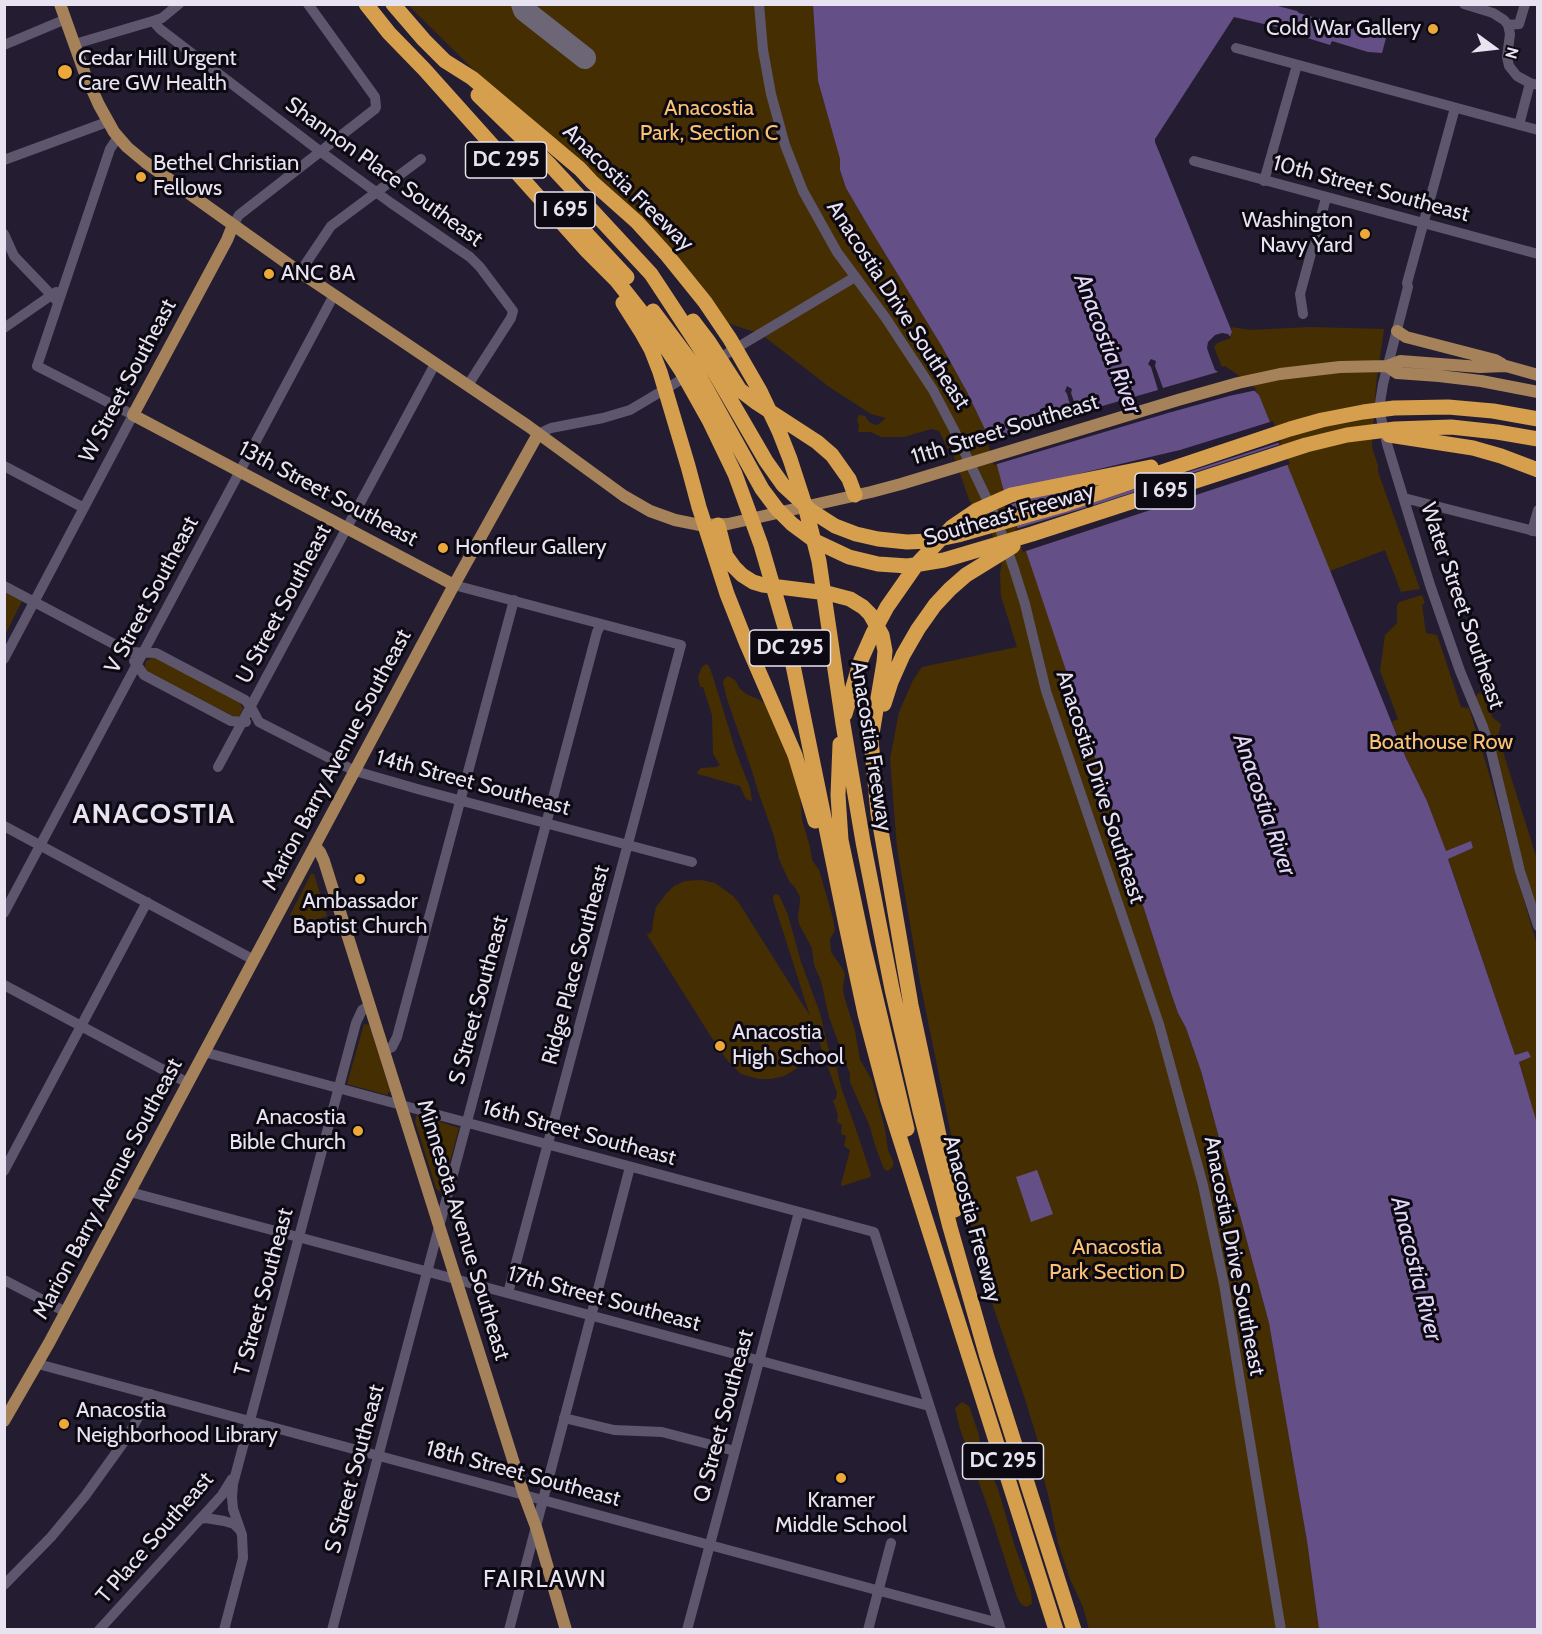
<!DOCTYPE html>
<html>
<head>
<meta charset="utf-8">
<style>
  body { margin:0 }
  #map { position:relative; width:1542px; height:1634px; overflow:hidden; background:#241d31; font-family:Cabin,sans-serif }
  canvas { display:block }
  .frame { position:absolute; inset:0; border:6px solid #e7e3f0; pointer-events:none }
  .north { position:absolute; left:1464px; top:18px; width:60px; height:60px; -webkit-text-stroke:4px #0c0912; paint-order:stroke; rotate:105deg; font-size:16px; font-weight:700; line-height:24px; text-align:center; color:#e7e3f0 }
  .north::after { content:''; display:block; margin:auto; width:21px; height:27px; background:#e7e3f0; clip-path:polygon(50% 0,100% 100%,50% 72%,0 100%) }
</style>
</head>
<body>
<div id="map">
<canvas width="1542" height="1634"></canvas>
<div class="frame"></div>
<div class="north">N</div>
</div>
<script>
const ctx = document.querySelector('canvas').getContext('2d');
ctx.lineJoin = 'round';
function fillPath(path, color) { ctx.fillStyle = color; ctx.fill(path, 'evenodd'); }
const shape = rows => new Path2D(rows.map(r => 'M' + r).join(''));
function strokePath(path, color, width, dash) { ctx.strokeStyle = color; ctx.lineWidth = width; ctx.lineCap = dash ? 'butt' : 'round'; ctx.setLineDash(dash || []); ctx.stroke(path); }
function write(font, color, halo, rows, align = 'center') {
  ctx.font = font + ' Cabin,sans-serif'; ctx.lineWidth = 6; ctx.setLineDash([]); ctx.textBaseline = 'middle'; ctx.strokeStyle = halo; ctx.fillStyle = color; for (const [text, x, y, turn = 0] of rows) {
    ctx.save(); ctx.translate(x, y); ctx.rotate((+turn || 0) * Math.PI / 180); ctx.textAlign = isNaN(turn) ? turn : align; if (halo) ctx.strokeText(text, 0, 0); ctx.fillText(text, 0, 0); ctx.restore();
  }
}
fillPath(shape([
  [408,5,813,5,818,81,840,159,840,170,846,188,867,224,941,345,967,392,991,442,1108,796,1171,993,1178,1013,1186,1028,1201,1071,1269,1323,1307,1541,1319,1629,1089,1629,1083,1607,1070,1579,1058,1543,1048,1494,1040,1466,1045,1464,1024,1396,993,1306,976,1242,950,1155,955,1154,920,982,897,848,890,759,899,712,913,680,922,667,1017,647,1001,596,1000,573,1002,562,986,516,970,502,952,451,949,451,939,431,931,429,904,437,881,437,871,432,859,432,858,431,859,426,857,419,859,415,865,416,869,422,875,425,879,424,886,418,871,414,828,386,761,334,727,323,645,221,612,190,483,79],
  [1231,327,1250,330,1310,327,1384,329,1376,385,1372,447,1378,466,1378,472,1420,589,1401,592,1385,550,1330,571,1385,705,1299,497,1259,395,1248,385,1217,365,1210,346,1232,332],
  [5,592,22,601,5,635],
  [1422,595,1425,603,1422,605,1426,633,1437,635,1461,707,1469,708,1488,770,1515,869,1537,945,1537,1127,1519,1061,1531,1057,1528,1051,1515,1055,1448,858,1473,848,1471,842,1446,852,1427,801,1408,762,1392,722,1398,719,1380,671,1385,635,1397,623,1397,606,1399,602],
  [154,657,239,702,243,708,240,715,238,717,231,715,147,671,145,667,146,661],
  [706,664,709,666,713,677,736,752,750,788,752,801,746,799,740,786,698,774,697,772,701,768,716,767,720,765,713,754,712,715,703,687,700,687,698,677,702,667],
  [728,676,735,680,740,689,746,694,760,700,765,704,781,736,800,793,802,820,810,847,812,860,819,870,833,918,835,931,830,939,831,952,842,968,845,974,843,987,844,996,855,1031,860,1060,872,1080,885,1129,888,1150,893,1161,893,1166,888,1171,885,1170,883,1167,874,1142,870,1127,850,1082,850,1074,829,1017,821,981,814,965,812,948,799,924,798,916,800,902,800,897,796,889,789,881,779,859,774,836,758,791,752,771,727,699,723,683,724,679],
  [1478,693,1482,694,1493,718,1501,724,1498,736,1537,859,1537,913,1517,841,1515,827,1476,697],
  [311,874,314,874,327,916,306,923,290,915],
  [701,880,715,883,733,896,739,903,810,1016,773,900,773,897,775,894,779,895,788,915,801,962,820,1013,828,1047,836,1065,841,1087,860,1141,871,1175,870,1177,842,1186,841,1185,850,1150,844,1146,846,1136,841,1134,842,1125,837,1122,838,1115,833,1100,836,1099,837,1093,813,1024,809,1048,804,1059,796,1069,784,1076,771,1079,759,1079,741,1074,727,1060,710,1035,647,935,652,931,653,921,656,907,666,894,674,886,685,881],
  [364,1024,369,1025,371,1031,390,1091,387,1095,347,1084],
  [420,1115,459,1128,443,1188,441,1191,438,1191,436,1188,415,1121,416,1116],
  [962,1402,969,1406,979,1435,980,1448,998,1489,1015,1547,1031,1591,1032,1604,1026,1607,1021,1604,1017,1597,993,1522,960,1429,955,1408]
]), '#462e03');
fillPath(shape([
  [813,5,1274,5,1297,11,1299,13,1316,18,1379,34,1386,38,1382,53,1368,52,1332,41,1330,45,1298,35,1298,32,1234,17,1155,139,1155,142,1232,332,1230,336,1215,340,1210,346,1217,365,1248,385,1259,395,1406,758,1427,801,1446,851,1471,841,1473,848,1448,859,1515,1055,1528,1051,1531,1057,1519,1062,1538,1127,1537,1629,1319,1629,1307,1541,1269,1323,1201,1071,1186,1028,1178,1013,1171,993,1108,796,1026,551,1003,488,991,442,967,392,941,345,867,224,846,188,840,170,840,159,818,81],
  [1037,1170,1053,1214,1031,1222,1016,1177]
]), '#644f86');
fillPath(shape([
  [1222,333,1228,334,1231,338,1217,343,1214,347,1222,367,1225,366,1250,383,1257,390,1229,396,1168,413,994,465,987,441,1073,415,1067,394,1065,391,1067,386,1072,389,1071,393,1078,413,1158,390,1151,367,1148,364,1151,359,1156,361,1155,366,1163,388,1218,372,1215,370,1209,354,1207,348,1208,342,1215,335],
  [1273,421,1281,442,1104,499,1014,527,1008,512,1086,487,1037,496,1006,506,1001,492,1180,450],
  [1281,444,1290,464,1023,552,1015,529,1104,502]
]), '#241d31');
strokePath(shape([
  [522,4,524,10,585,58]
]), '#6c6677', 22);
strokePath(shape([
  [759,4,763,50,771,94,785,145,803,191,837,252,885,317,933,390,954,430,994,514,1001,532,1014,569,1025,604,1046,691,1159,1024,1203,1185,1224,1284,1281,1630],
  [1464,4,1493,13,1504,20,1508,25,1510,34,1507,57,1509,66,1517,76,1530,83,1538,85],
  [153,21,160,29,321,152,391,203,470,257,480,267,513,311,511,318,468,385],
  [1508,25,1519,24,1525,4],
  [75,44,153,21,162,18,179,4],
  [4,45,66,19],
  [1236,48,1538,130],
  [1455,108,1407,283,1408,287,1383,384,1379,409,1387,444,1430,585,1460,671,1483,727,1491,751,1520,871,1538,926],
  [1519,125,1530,83],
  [4,160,107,122],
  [1194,161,1538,254],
  [1264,181,1297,65],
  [233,225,239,215,375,109,376,107,375,97,308,4],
  [4,234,14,256,58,302],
  [300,272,331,226,421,159],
  [1303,314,1300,294,1326,198],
  [4,328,56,292],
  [713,362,855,277],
  [538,434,551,428,603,418,630,410,689,375],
  [4,466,84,508],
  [1404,498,1538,532],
  [1532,531,1538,510],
  [454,585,681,645,508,1293],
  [4,586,129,652,156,653,245,700,251,707,259,722,355,771,421,790,692,862],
  [4,659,133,415,37,366,110,149,118,137],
  [134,661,144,675,231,721,246,722],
  [218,767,435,364],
  [4,826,254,960],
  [4,913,334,295],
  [4,985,188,1083],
  [384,1051,392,1047,397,1037,514,600],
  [204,1052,874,1232,1001,1630],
  [4,1171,147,902],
  [130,1192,929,1406],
  [4,1280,66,1312],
  [38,1364,999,1623],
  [564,1418,614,1430,662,1432,735,1451],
  [200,1519,206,1518,224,1521,234,1524,240,1530],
  [4,1585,51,1537,85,1496,126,1439,151,1394],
  [99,1630,222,1495,232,1479],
  [224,1630,243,1558,242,1535,233,1509,232,1498,233,1484,356,1023,362,1010,370,1005],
  [332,1630,597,632,601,624],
  [509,1630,630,1167],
  [687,1630,799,1212],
  [868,1630,891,1543]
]), '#5d566d', 10);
strokePath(shape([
  [60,4,85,74,99,105,114,132,127,147,145,162,291,266,528,426,624,496,650,511,675,520,700,525,728,524,871,492,901,484,1178,400,1238,383,1280,374,1340,367,1387,366,1400,361,1480,367,1506,366,1538,375],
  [233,225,227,240,133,415,454,585],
  [1397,331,1406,337,1495,360,1502,364],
  [1387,366,1397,373,1439,376,1481,381,1538,392],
  [315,846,320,852,324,861,524,1495,536,1527,566,1630],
  [4,1421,49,1343,454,585,538,434]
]), '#a5825a', 12);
strokePath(shape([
  [366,4,389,33,424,69,587,251,617,281,647,319,681,370,709,420,735,474,761,545,786,631,846,925,865,1014,888,1101,1056,1630],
  [393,4,424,40,445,61,472,78,580,169,592,182,637,222,667,255,705,302,730,339,760,391,779,431,790,459,804,502,819,561,843,724,863,842,892,989,920,1111,950,1227,987,1357,1074,1630],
  [478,95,551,166,651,274,705,356,766,461,783,485,810,510,835,526,856,534,878,539,907,542,930,541,958,535,1066,504,1290,429,1322,420,1363,412,1394,408,1448,407,1493,411,1538,419],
  [560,205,627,277],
  [623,303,642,333,651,349,660,372,688,466,699,507,727,594,746,642,795,755,815,821],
  [653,311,692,363,762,489,777,509,792,524,815,541,849,557,878,564,908,566,944,560,1032,534,1306,445,1347,435,1395,429,1451,427,1497,432,1538,439],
  [693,321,709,342,740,390,757,403,817,442,832,455,849,479,855,495],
  [1389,435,1473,448,1501,456,1538,470],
  [718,525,726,556,734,567,742,575,753,582,763,585,827,593,850,599,863,607,870,614,882,635,885,651,884,662,871,740,878,813,911,1005,955,1210],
  [884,704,891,682,903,655,918,629,935,605,950,589,966,575,1013,546],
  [845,714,861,660,873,633,887,607,917,564,952,527,977,510,1011,495,1151,467],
  [840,744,838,795,841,840,863,944,907,1129]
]), '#d59f4e', 15);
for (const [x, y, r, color] of [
  [1433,29,6,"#eca93a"],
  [65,72,8,"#eca93a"],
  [141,177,6,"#eca93a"],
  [1365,234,6,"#eca93a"],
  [269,274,6,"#eca93a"],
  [443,548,6,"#eca93a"],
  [360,879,6,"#eca93a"],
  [720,1046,6,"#eca93a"],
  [358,1131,6,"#eca93a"],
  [64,1424,6,"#eca93a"],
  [841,1478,6,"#eca93a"]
]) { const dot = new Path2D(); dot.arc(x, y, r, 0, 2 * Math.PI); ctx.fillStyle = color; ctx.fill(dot); strokePath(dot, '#0c0912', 2); }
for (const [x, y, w] of [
  [506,160,81],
  [565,210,60],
  [1165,491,60],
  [790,648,81],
  [1003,1461,81]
]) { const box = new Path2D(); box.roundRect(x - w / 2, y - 18, w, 36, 4.5); ctx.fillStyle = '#0c0912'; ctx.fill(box); strokePath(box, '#e7e3f0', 1.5); }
write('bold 21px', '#e7e3f0', null, [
  ["DC 295",506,160],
  ["I 695",565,210],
  ["I 695",1165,491],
  ["DC 295",790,648],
  ["DC 295",1003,1461]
]);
write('22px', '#e7e3f0', '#0c0912', [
  ["Cold War Gallery",1421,29,"right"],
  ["Cedar Hill Urgent",78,59],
  ["Care GW Health",78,84],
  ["Bethel Christian",153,164],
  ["Fellows",153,189],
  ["Washington",1353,221,"right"],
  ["Navy Yard",1353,246,"right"],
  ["ANC 8A",281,274],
  ["Honfleur Gallery",455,548],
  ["Ambassador",360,902,"center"],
  ["Baptist Church",360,927,"center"],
  ["Anacostia",732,1033],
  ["High School",732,1058],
  ["Anacostia",346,1118,"right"],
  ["Bible Church",346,1143,"right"],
  ["Anacostia",76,1411],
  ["Neighborhood Library",76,1436],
  ["Kramer",841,1501,"center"],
  ["Middle School",841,1526,"center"]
], 'left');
write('22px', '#fbc371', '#0c0912', [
  ["Anacostia",709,109],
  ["Park, Section C",709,134],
  ["Boathouse Row",1441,743],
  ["Anacostia",1117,1248],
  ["Park Section D",1117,1273]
]);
write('22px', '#e7e3f0', '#0c0912', [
  ["Shannon Place Southeast",384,172,36],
  ["Anacostia Freeway",628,188,44],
  ["10th Street Southeast",1371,189,15],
  ["Anacostia Drive Southeast",898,305,57],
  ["W Street Southeast",128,381,-62],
  ["11th Street Southeast",1005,430,-17],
  ["13th Street Southeast",328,494,28],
  ["Southeast Freeway",1009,515,-16],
  ["V Street Southeast",152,595,-62],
  ["U Street Southeast",284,604,-62],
  ["Water Street Southeast",1462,606,71],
  ["Anacostia Freeway",871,746,81],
  ["Marion Barry Avenue Southeast",337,760,-62],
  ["14th Street Southeast",473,783,15],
  ["Anacostia Drive Southeast",1100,787,72],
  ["Ridge Place Southeast",576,965,-75],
  ["S Street Southeast",479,1000,-75],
  ["16th Street Southeast",579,1133,15],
  ["Marion Barry Avenue Southeast",108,1189,-62],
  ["Anacostia Freeway",972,1219,75],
  ["Minnesota Avenue Southeast",463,1230,73],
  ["Anacostia Drive Southeast",1234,1256,79],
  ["T Street Southeast",264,1292,-75],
  ["17th Street Southeast",604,1299,15],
  ["Q Street Southeast",724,1416,-75],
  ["S Street Southeast",355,1469,-75],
  ["18th Street Southeast",523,1474,15],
  ["T Place Southeast",155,1538,-49]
]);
write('italic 24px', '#e2d6f8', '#0c0912', [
  ["Anacostia River",1107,344,69],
  ["Anacostia River",1264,805,71],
  ["Anacostia River",1416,1269,76]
]);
ctx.letterSpacing = '1.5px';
write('24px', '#e7e3f0', '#0c0912', [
  ["FAIRLAWN",545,1580]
]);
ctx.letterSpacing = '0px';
ctx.letterSpacing = '1.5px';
write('bold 28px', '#e7e3f0', '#0c0912', [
  ["ANACOSTIA",154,815]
]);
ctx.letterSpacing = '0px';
</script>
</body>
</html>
